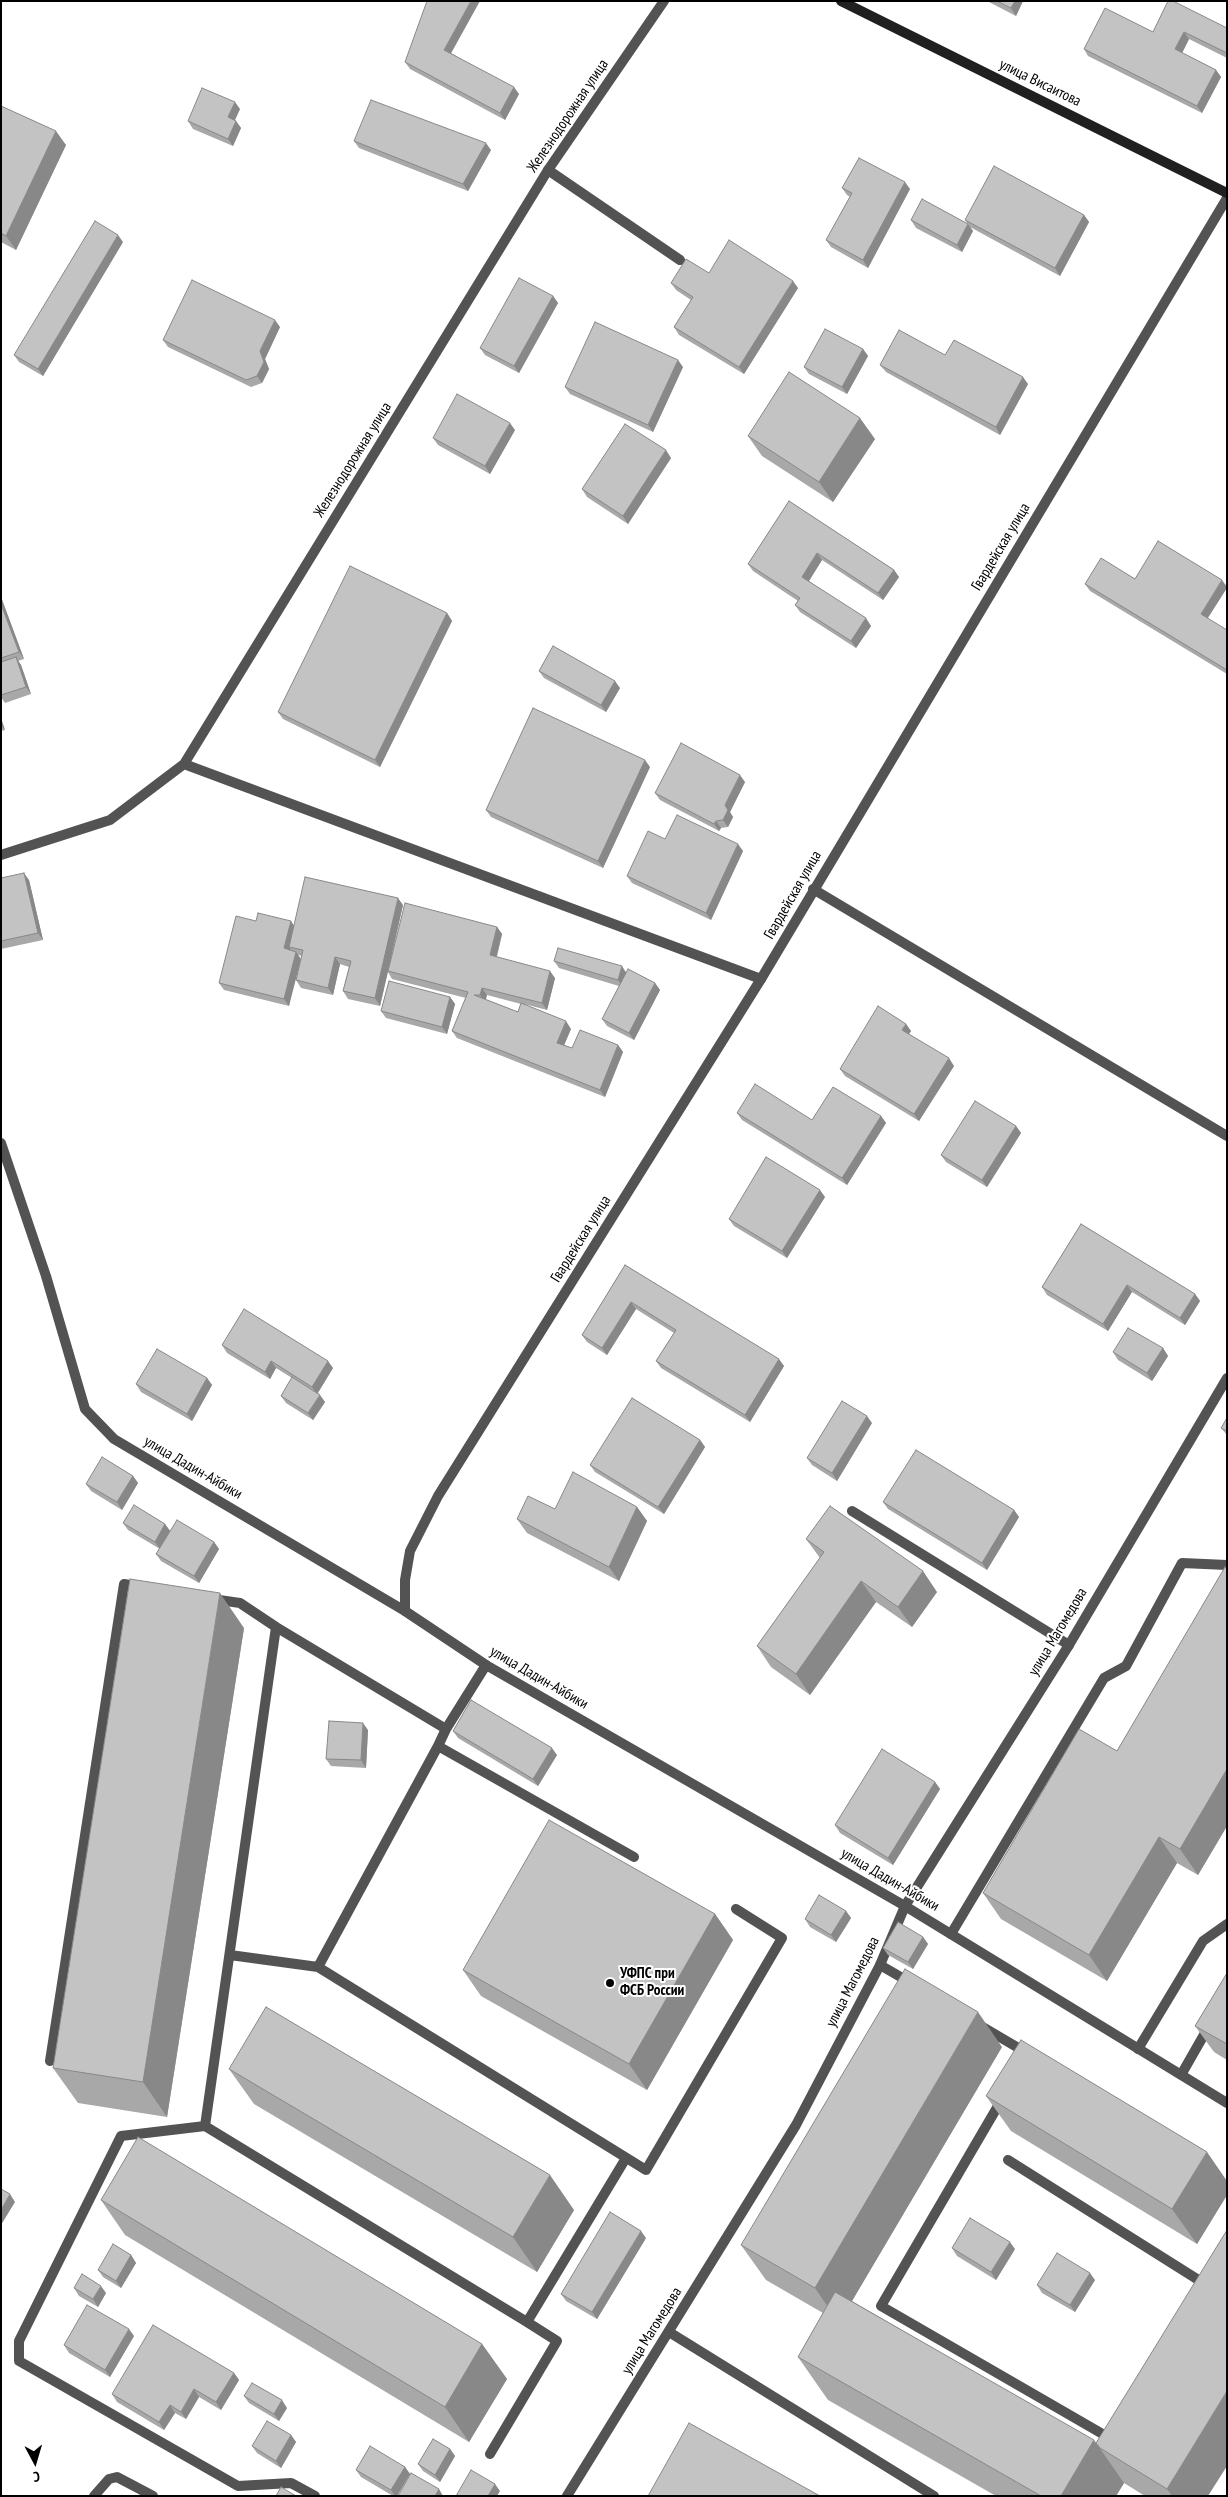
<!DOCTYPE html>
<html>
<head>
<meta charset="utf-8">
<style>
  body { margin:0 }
  #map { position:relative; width:1228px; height:2497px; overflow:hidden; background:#fff; font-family:"PT Sans Narrow",sans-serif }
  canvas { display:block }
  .frame { position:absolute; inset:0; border:2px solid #000; pointer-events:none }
  .north { position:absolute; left:10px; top:2437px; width:50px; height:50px; -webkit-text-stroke:4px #fff; paint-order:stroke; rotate:174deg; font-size:14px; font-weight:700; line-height:20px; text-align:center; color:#000 }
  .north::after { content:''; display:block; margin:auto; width:18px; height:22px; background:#000; clip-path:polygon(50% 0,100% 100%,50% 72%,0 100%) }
</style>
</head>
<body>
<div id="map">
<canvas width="1228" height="2497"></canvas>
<div class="frame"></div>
<div class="north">С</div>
</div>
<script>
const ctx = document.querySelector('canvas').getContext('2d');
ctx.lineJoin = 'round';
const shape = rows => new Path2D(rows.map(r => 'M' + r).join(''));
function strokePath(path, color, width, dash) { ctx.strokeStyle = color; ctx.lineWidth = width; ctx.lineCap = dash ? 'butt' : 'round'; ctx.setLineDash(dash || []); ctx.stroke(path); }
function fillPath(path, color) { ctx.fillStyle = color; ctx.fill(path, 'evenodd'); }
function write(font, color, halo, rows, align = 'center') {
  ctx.font = font + ' "PT Sans Narrow",sans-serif'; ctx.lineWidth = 4; ctx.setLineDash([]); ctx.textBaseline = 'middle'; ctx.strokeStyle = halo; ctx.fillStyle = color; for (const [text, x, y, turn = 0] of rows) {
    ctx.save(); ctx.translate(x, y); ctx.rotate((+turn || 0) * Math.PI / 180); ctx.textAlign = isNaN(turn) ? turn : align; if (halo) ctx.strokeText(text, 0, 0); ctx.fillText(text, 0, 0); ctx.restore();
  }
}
strokePath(shape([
  [548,170,680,260],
  [852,1511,1069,1645],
  [212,1599,240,1603,276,1627],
  [446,1729,438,1746,634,1857],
  [438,1746,318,1967,646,2170,782,1938,736,1909],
  [951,1934,1104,1678,1126,1666,1182,1563,1227,1565],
  [230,1955,318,1967],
  [880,1965,911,1983],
  [981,2026,1027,2053],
  [1138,2049,1203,1941,1227,1924],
  [50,2061,124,1584,141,1587],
  [1002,2099,881,2306,1113,2440],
  [205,2126,527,2322,626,2158],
  [1008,2160,1208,2286],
  [669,2332,934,2496],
  [490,2454,557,2341,527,2322],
  [94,2496,109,2479,117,2477,153,2496],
  [315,2496,291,2483,238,2486,19,2361,19,2341,121,2136,205,2126,276,1627,446,1729,486,1665]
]), '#535353', 10);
strokePath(shape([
  [184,764,761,979],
  [1,855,110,820,184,764,548,170,664,1],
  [813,889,1227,1136],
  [1,1143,46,1276,85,1409,114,1439,405,1611],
  [1227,1378,1069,1645,905,1906,1227,2103],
  [1181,2075,1209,2026]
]), '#535353', 10);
strokePath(shape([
  [567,2496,796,2125,880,1965,905,1906,486,1665,405,1611,405,1580,410,1551,438,1496,761,979,1227,198]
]), '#535353', 10);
strokePath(shape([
  [841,1,1227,193]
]), '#202020', 10);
fillPath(shape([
  [987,1,1023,1,1016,16],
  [1227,28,1227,58,1189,39,1182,53,1216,70,1221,77,1202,113,1088,56,1084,49,1153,32],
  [451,53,519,94,505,120,410,69,405,62],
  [1,106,66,145,16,250,1,242],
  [240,109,235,120,241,128,233,146,193,129,188,121],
  [354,141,491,150,468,191,359,148],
  [842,188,910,189,868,268,831,247,826,240,850,197,847,195],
  [1084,215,1089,222,1060,276,970,227,965,220],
  [911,220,968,224,973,231,962,252,916,228],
  [123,242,43,376,19,362,14,355],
  [671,283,798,288,744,374,679,335,674,327,691,300,676,290],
  [553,296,558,303,519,373,485,355,480,348],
  [280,327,265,359,269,369,262,383,251,387,168,347,163,340],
  [863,349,868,356,847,394,809,374,804,367],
  [880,365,1028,384,1000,435,886,372],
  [683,367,653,432,570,394,565,387],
  [515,430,490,474,438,445,433,438],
  [748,436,875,439,833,502,762,456],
  [671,458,628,524,587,497,582,489],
  [789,501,894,570,899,577,883,600,822,560,809,581,871,626,856,648,800,612,795,605,798,601,753,571,748,564],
  [1135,579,1227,630,1227,674,1090,591,1085,584],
  [1,597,24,659,18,661,21,665,31,694,5,703,1,697],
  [447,613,452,621,380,767,283,719,278,712],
  [539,671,620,688,606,712,544,678],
  [1,718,5,730,1,731],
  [650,767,603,868,491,817,486,810],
  [745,782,730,812,733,817,728,827,721,828,719,831,660,800,655,793],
  [665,839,743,851,711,920,632,883,627,876],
  [1,878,29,880,43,940,1,949],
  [403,905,391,958,497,927,502,934,497,957,555,978,547,1010,524,1004,571,1029,564,1045,572,1048,618,1045,623,1052,605,1097,457,1038,452,1031,466,998,392,979,388,972,380,1006,348,999,343,991,349,967,340,964,333,995,301,988,296,980,302,956,298,955,289,1006,224,990,219,983,256,921,291,921,293,925],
  [487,995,521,1004,518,1012,485,999],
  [554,961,626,972,655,983,660,990,634,1040,607,1026,602,1019,619,986,559,968],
  [450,997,455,1004,447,1034,386,1018,381,1011],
  [906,1024,911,1031,909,1034,954,1066,919,1121,845,1076,840,1069],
  [737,1113,812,1120,881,1116,886,1123,847,1185,742,1120],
  [1016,1126,1021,1133,987,1187,946,1162,941,1155],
  [825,1197,787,1258,734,1226,729,1219],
  [1081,1224,1195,1294,1200,1301,1185,1325,1132,1292,1108,1331,1047,1295,1042,1287],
  [625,1265,784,1366,750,1422,661,1368,656,1361,674,1333,636,1309,607,1355,587,1342,582,1335],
  [222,1345,333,1368,318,1393,325,1402,313,1420,286,1403,281,1396,292,1378,276,1368,270,1379,227,1353],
  [1163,1348,1168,1356,1152,1381,1118,1360,1113,1352],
  [207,1378,212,1385,192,1421,141,1392,136,1384],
  [1227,1418,1227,1435,1221,1428],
  [872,1423,837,1481,812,1465,807,1458],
  [700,1440,705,1447,664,1514,595,1472,590,1465],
  [133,1476,138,1483,122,1510,91,1491,86,1484],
  [883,1502,1014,1510,1019,1517,987,1570,888,1509],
  [637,1507,647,1521,619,1581,527,1533,517,1519,555,1509],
  [123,1523,165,1524,170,1531,214,1542,219,1549,199,1583,161,1561,156,1554,160,1549,128,1530],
  [806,1539,937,1592,912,1627,876,1602,810,1695,771,1667,757,1646,820,1558],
  [1227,1568,1227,1826,1198,1875,1177,1863,1107,1981,1001,1919,983,1893,1117,1751],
  [244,1628,167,2117,78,2103,53,2068],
  [368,1730,366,1768,331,1766,326,1759],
  [453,1731,557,1755,538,1786,458,1738],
  [935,1782,940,1789,893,1865,840,1833,835,1825],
  [846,1911,851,1918,836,1942,810,1927,805,1919],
  [715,1914,733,1940,647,2090,481,1996,463,1970],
  [923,1937,928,1944,913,1969,888,1955,883,1948],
  [1227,1973,1227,2060,1214,2052,1195,2026],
  [1002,2047,852,2301,1096,2443,1208,2496,1145,2496,1124,2483,1116,2496,996,2496,828,2400,798,2357,823,2313,766,2280,741,2245],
  [229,2069,574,2210,537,2272,254,2104],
  [986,2096,1227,2181,1227,2195,1197,2244,1011,2131],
  [101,2200,482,2344,507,2379,469,2442,125,2235],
  [646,2238,597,2319,566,2301,561,2294],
  [952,2248,1015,2249,996,2280,957,2256],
  [131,2255,136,2263,121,2288,103,2277,98,2270],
  [1095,2280,1075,2312,1042,2293,1037,2285],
  [74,2288,106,2293,98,2307,79,2296],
  [134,2336,110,2377,69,2353,64,2345],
  [234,2373,239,2380,221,2410,199,2397,186,2419,175,2413,164,2430,117,2402,112,2394],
  [244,2396,287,2408,279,2421,249,2403],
  [291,2435,296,2442,281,2468,257,2453,252,2446],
  [450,2449,455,2456,440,2482,423,2471,418,2464],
  [405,2467,410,2474,397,2496,393,2496,361,2477,356,2470]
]), '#a8a8a8');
fillPath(shape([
  [471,1,480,1,449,57,444,50],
  [1015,1,1023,1,1016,16,1011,8],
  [1184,32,1189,39,1180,57,1175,49],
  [1216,70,1221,77,1202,113,1197,106],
  [514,87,519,94,505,120,500,113],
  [235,102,240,109,233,124,228,117],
  [236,121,241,128,233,146,228,139],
  [56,131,66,145,16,250,6,236],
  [486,143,491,150,468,191,463,184],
  [905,182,910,189,868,268,863,260],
  [1084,215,1089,222,1060,276,1055,268],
  [968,224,973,231,962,252,957,245],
  [118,235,123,242,43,376,38,369],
  [793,281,798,288,744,374,739,367],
  [553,296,558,303,519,373,514,366],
  [275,320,280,327,265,359,269,369,262,383,257,376,260,351],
  [863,349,868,356,847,394,842,387],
  [678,360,683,367,653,432,648,425],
  [1023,377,1028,384,1000,435,996,427],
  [860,418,875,439,833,502,819,482],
  [510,423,515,430,490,474,485,466],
  [666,450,671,458,628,524,623,516],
  [817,553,822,560,807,584,802,577],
  [894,570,899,577,883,600,878,593],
  [1222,580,1227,587,1227,588,1206,621,1201,614],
  [1,597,24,659,19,652,1,604],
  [447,613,452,621,380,767,375,760],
  [866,618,871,626,856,648,851,641],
  [16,657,21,665,31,694,26,687],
  [615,681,620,688,606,712,601,705],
  [1,718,5,730,1,725],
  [645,760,650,767,603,868,598,861],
  [740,775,745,782,730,812,733,817,728,827,723,820,725,805],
  [716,821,721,828,719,831,714,824],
  [738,844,743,851,711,920,706,913],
  [24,873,29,880,43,940,38,933],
  [398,898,403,905,380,1006,375,998],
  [291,921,296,929,289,947,291,950,289,956,284,948],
  [497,927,502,934,495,962,490,955],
  [296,952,301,959,289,1006,284,999],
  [335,957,340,964,333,995,328,988],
  [622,966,627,974,623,987,618,980],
  [550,971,555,978,547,1010,542,1003],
  [655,983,660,990,634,1040,629,1033],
  [482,988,487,995,485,1003,480,995],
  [450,997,455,1004,447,1034,442,1027],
  [566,1021,571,1029,562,1050,557,1043],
  [906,1024,911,1031,907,1037,902,1030],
  [618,1045,623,1052,605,1097,600,1090],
  [949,1058,954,1066,919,1121,914,1114],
  [881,1116,886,1123,847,1185,842,1178],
  [1016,1126,1021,1133,987,1187,982,1180],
  [820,1190,825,1197,787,1258,782,1251],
  [1127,1285,1132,1292,1108,1331,1103,1324],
  [1195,1294,1200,1301,1185,1325,1180,1318],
  [631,1302,636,1309,607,1355,602,1348],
  [1163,1348,1168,1356,1152,1381,1147,1373],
  [779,1359,784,1366,750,1422,745,1415],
  [271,1361,276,1368,270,1379,265,1372],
  [328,1361,333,1368,317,1394,312,1387],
  [207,1378,212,1385,192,1421,187,1414],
  [320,1395,325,1402,313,1420,308,1413],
  [867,1416,872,1423,837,1481,832,1473],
  [700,1440,705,1447,664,1514,658,1507],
  [133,1476,138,1483,122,1510,117,1502],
  [637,1507,647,1521,619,1581,609,1567],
  [1014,1510,1019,1517,987,1570,982,1563],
  [165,1524,170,1531,160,1549,155,1542],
  [214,1542,219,1549,199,1583,194,1576],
  [923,1571,937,1592,912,1627,898,1607],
  [861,1581,876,1602,810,1695,796,1674],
  [220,1593,244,1628,167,2117,143,2082],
  [363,1723,368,1730,366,1768,361,1760],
  [552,1748,557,1755,538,1786,533,1779],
  [1227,1769,1227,1826,1198,1875,1180,1849],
  [935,1782,940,1789,893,1865,888,1858],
  [1159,1837,1177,1863,1107,1981,1089,1955],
  [846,1911,851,1918,836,1942,831,1935],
  [715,1914,733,1940,647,2090,629,2064],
  [923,1937,928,1944,913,1969,908,1962],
  [978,2012,1002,2047,839,2323,815,2288],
  [1207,2152,1227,2181,1227,2195,1197,2244,1172,2209],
  [550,2175,574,2210,537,2272,513,2237],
  [10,2194,15,2202,1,2225,1,2210],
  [641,2231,646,2238,597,2319,592,2312],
  [1010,2242,1015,2249,996,2280,991,2272],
  [131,2255,136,2263,121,2288,116,2281],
  [1090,2273,1095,2280,1075,2312,1070,2305],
  [101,2286,106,2293,98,2307,93,2299],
  [129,2329,134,2336,110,2377,105,2370],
  [482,2344,507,2379,469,2442,445,2407],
  [234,2373,239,2380,221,2410,216,2402],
  [194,2389,199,2397,186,2419,181,2412],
  [1227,2391,1227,2466,1208,2496,1172,2496,1167,2489],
  [282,2400,287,2408,279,2421,274,2414],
  [170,2405,175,2413,164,2430,159,2422],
  [291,2435,296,2442,281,2468,276,2461],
  [1094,2440,1124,2483,1116,2496,1061,2496],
  [450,2449,455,2456,440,2482,435,2475],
  [405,2467,410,2474,397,2496,395,2496,391,2490],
  [495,2484,500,2491,497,2496,488,2496],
  [439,2489,443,2496,435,2496]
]), '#888');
const building = shape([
  [427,1,471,1,444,50,514,87,500,113,405,62,427,1],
  [997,1,1015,1,1011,8,997,1],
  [1168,1,1173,1,1227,28,1227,53,1184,32,1175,49,1216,70,1197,106,1084,49,1105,8,1153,32,1168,1],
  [202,88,235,102,228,117,236,121,228,139,188,121,202,88],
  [371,100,486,143,463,184,354,141,371,100],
  [1,106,56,131,6,236,1,233,1,106],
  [859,158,905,182,863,260,826,240,852,193,842,188,859,158],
  [994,166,1084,215,1055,268,965,220,994,166],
  [922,199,968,224,957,245,911,220,922,199],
  [95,221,118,235,38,369,14,355,95,221],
  [729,240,793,281,739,367,674,327,693,297,671,283,686,259,709,273,729,240],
  [519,278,553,296,514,366,480,348,519,278],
  [192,280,275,320,260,351,264,362,257,376,246,380,163,340,192,280],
  [595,322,678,360,648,425,565,387,595,322],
  [825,329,863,349,842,387,804,367,825,329],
  [899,330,945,355,954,340,1023,377,996,427,880,365,899,330],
  [789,372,860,418,819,482,748,436,789,372],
  [457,394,510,423,485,466,433,438,457,394],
  [625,424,666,450,623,516,582,489,625,424],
  [789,501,894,570,878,593,817,553,802,577,866,618,851,641,795,605,800,598,748,564,789,501],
  [1158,541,1222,580,1201,614,1227,630,1227,670,1085,584,1101,558,1135,579,1158,541],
  [350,566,447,613,375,760,278,712,350,566],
  [1,604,19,652,1,658,1,604],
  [553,646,615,681,601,705,539,671,553,646],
  [16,657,26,687,1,695,1,662,16,657],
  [533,708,645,760,598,861,486,810,533,708],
  [681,743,740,775,725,805,728,810,723,820,716,821,714,824,655,793,681,743],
  [677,815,738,844,706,913,627,876,648,831,665,839,677,815],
  [24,873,38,933,1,941,1,878,24,873],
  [305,877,398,898,375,998,343,991,351,961,335,957,328,988,296,980,303,950,289,947,305,877],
  [405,903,497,927,490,955,550,971,542,1003,482,988,480,995,474,995,518,1012,521,1003,566,1021,557,1043,572,1048,580,1030,618,1045,600,1090,452,1031,468,992,388,971,405,903],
  [258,913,291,921,284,948,296,952,284,999,219,983,236,916,256,921,258,913],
  [558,948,622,966,618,980,554,961,558,948],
  [628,969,655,983,629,1033,602,1019,628,969],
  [389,981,450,997,442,1027,381,1011,389,981],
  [878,1006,906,1024,902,1030,949,1058,914,1114,840,1069,878,1006],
  [755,1084,812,1120,833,1087,881,1116,842,1178,737,1113,755,1084],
  [975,1101,1016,1126,982,1180,941,1155,975,1101],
  [766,1157,820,1190,782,1251,729,1219,766,1157],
  [1081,1224,1195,1294,1180,1318,1127,1285,1103,1324,1042,1287,1081,1224],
  [625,1265,779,1359,745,1415,656,1361,676,1330,631,1302,602,1348,582,1335,625,1265],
  [244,1309,328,1361,312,1387,271,1361,265,1372,222,1345,244,1309],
  [1128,1328,1163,1348,1147,1373,1113,1352,1128,1328],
  [157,1349,207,1378,187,1414,136,1384,157,1349],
  [292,1377,320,1395,308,1413,281,1396,292,1377],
  [632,1398,700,1440,658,1507,590,1465,632,1398],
  [842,1401,867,1416,832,1473,807,1458,842,1401],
  [1227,1418,1227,1431,1221,1428,1227,1418],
  [916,1450,1014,1510,982,1563,883,1502,916,1450],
  [102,1457,133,1476,117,1502,86,1484,102,1457],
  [573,1472,637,1507,609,1567,517,1519,528,1496,555,1509,573,1472],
  [134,1505,165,1524,155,1542,123,1523,134,1505],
  [830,1506,923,1571,898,1607,861,1581,796,1674,757,1646,824,1552,806,1539,830,1506],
  [177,1520,214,1542,194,1576,156,1554,177,1520],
  [1225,1567,1227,1568,1227,1769,1180,1849,1159,1837,1089,1955,983,1893,1079,1729,1117,1751,1225,1567],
  [130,1579,220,1593,143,2082,53,2068,130,1579],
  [471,1700,552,1748,533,1779,453,1731,471,1700],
  [329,1721,363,1723,361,1760,326,1759,329,1721],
  [882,1749,935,1782,888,1858,835,1825,882,1749],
  [549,1820,715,1914,629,2064,463,1970,549,1820],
  [819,1895,846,1911,831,1935,805,1919,819,1895],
  [898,1922,923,1937,908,1962,883,1948,898,1922],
  [905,1969,978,2012,815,2288,741,2245,905,1969],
  [1227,1973,1227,2044,1195,2026,1227,1973],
  [266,2007,550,2175,513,2237,229,2069,266,2007],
  [1021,2040,1207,2152,1172,2209,986,2096,1021,2040],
  [138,2137,482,2344,445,2407,101,2200,138,2137],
  [1,2189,10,2194,1,2210,1,2189],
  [610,2212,641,2231,592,2312,561,2294,610,2212],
  [970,2218,1010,2242,991,2272,952,2248,970,2218],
  [1227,2230,1227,2391,1167,2489,1100,2448,1096,2443,1227,2230],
  [113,2244,131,2255,116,2281,98,2270,113,2244],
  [1057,2253,1090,2273,1070,2305,1037,2285,1057,2253],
  [82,2274,101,2286,93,2299,74,2288,82,2274],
  [835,2292,1094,2440,1061,2496,1041,2496,798,2357,835,2292],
  [87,2305,129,2329,105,2370,64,2345,87,2305],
  [153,2325,234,2373,216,2402,194,2389,181,2412,170,2405,159,2422,112,2394,153,2325],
  [252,2383,282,2400,274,2414,244,2396,252,2383],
  [267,2421,291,2435,276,2461,252,2446,267,2421],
  [689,2423,820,2496,648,2496,689,2423],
  [433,2439,450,2449,435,2475,418,2464,433,2439],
  [370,2446,405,2467,391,2490,356,2470,370,2446],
  [471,2470,495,2484,488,2496,456,2496,471,2470],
  [411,2473,439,2489,435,2496,398,2496,411,2473],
  [281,2487,296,2496,276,2496,281,2487]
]);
fillPath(building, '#c3c3c3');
strokePath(building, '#888', 1);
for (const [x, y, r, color] of [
  [610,1983,5,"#000"]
]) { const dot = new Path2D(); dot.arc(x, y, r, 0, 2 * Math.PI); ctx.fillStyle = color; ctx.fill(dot); strokePath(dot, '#fff', 2); }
write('15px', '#000', '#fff', [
  ["улица Висаитова",1040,83,26],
  ["Железнодорожная улица",568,116,-56],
  ["Железнодорожная улица",353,460,-58],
  ["Гвардейская улица",1001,547,-59],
  ["Гвардейская улица",793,895,-60],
  ["Гвардейская улица",581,1239,-58],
  ["улица Дадин-Айбики",193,1468,30],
  ["улица Магомедова",1058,1632,-59],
  ["улица Дадин-Айбики",539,1678,30],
  ["улица Дадин-Айбики",890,1880,30],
  ["улица Магомедова",853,1982,-63],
  ["улица Магомедова",652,2331,-58]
]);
write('bold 15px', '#000', '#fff', [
  ["УФПС при",620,1974],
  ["ФСБ России",620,1991]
], 'left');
</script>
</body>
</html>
